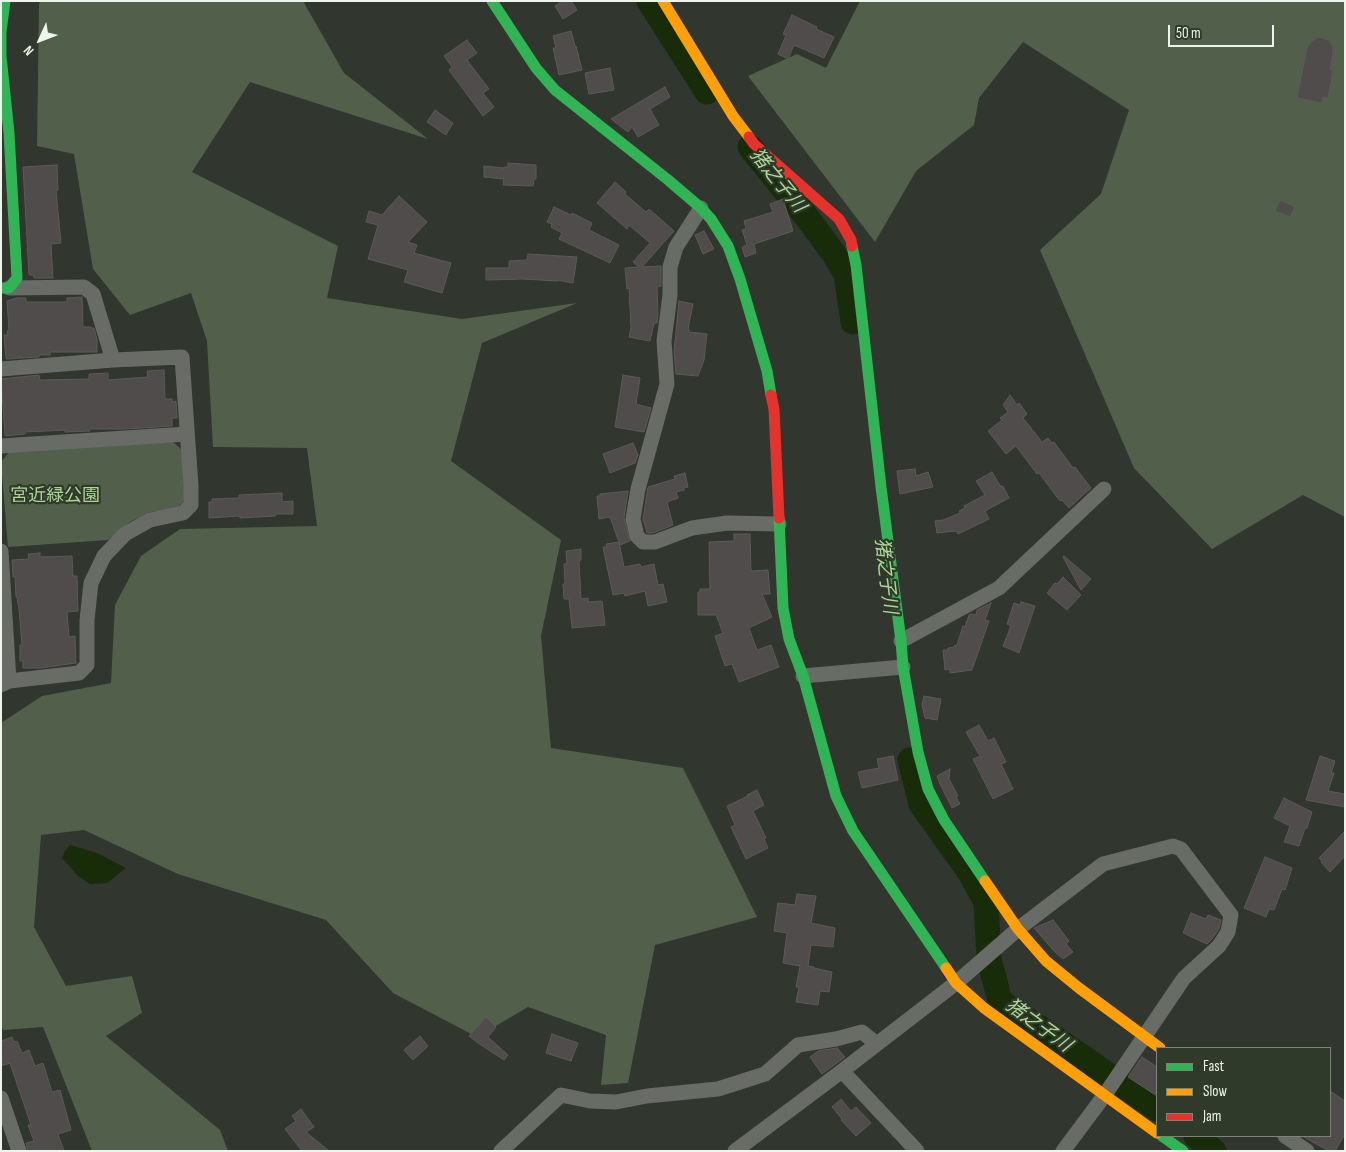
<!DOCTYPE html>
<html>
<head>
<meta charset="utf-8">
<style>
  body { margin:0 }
  #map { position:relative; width:1346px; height:1152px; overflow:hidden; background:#31362e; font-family:"Sofia Sans Condensed",sans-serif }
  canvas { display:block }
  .frame { position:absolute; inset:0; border:2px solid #eef4eb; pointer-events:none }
  .legend { position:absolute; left:1156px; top:1047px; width:175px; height:90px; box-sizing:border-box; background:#303a2b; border:1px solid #7c8478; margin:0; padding:6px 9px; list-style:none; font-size:15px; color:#eef4eb }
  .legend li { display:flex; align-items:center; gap:10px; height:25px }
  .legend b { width:25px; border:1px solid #7c8478 }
  .north { position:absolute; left:15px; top:15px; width:50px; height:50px; -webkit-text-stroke:4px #303a2b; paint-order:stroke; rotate:227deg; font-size:14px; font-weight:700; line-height:20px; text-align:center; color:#eef4eb }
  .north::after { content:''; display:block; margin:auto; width:18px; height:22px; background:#eef4eb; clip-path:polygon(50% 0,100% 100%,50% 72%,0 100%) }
  .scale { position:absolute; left:1168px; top:25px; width:106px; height:22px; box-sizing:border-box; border:2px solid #eef4eb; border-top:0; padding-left:6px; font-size:15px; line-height:18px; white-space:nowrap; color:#eef4eb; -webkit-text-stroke:4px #303a2b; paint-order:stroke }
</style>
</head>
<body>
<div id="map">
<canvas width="1346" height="1152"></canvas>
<div class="frame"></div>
<ul class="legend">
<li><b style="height:6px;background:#30b455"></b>Fast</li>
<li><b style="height:6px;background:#ff9f0a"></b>Slow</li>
<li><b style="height:6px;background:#e5322d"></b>Jam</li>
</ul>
<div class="north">N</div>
<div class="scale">50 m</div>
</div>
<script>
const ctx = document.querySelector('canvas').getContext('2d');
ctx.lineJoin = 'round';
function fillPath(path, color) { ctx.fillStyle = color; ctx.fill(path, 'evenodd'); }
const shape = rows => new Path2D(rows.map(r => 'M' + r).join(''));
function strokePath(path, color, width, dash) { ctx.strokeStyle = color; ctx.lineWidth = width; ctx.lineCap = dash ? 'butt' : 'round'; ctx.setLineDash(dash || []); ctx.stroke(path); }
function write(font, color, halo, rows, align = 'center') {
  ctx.font = font + ' "Sofia Sans Condensed","Noto Sans JP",sans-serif'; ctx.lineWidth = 4.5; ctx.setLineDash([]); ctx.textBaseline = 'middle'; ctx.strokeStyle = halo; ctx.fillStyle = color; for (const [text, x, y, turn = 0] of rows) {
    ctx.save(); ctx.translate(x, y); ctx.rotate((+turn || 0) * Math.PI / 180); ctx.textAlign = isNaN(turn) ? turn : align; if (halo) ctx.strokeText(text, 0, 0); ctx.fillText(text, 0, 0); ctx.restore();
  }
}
fillPath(shape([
  [41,1,303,1,344,73,428,139,250,82,192,172,338,246,327,298,462,319,577,303,482,343,451,461,561,540,541,636,551,748,683,768,757,917,655,945,628,1083,601,1085,606,1035,528,1007,477,1037,393,993,326,920,178,874,84,830,41,835,34,927,66,986,132,976,142,1013,106,1036,220,1130,228,1151,92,1151,43,1027,3,1030,1,1024,1,723,42,696,111,683,115,605,141,556,180,529,317,526,307,448,213,447,207,341,191,293,130,315,93,269,74,154,37,146,39,4],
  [860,1,1345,1,1345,517,1303,495,1212,549,1134,468,1040,250,1101,194,1129,110,1023,42,979,98,974,125,916,171,875,242,748,76,797,54,826,68],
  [173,442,182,450,186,499,176,509,150,512,130,522,108,540,8,547,1,462,10,451]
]), '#52604b');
fillPath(shape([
  [70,845,97,853,126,868,107,883,90,884,78,876,62,858,65,851]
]), '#182c0a');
strokePath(shape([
  [649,1,707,92],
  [750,147,806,216,834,254,846,274,853,322],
  [910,760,921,804,970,873,986,902,989,959,1000,1001,1077,1053,1157,1109],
  [1196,1136,1214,1151]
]), '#182c0a', 25);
const building = shape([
  [562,1,571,1,577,10,563,19,555,6,562,1],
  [792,15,817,27,816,29,834,37,824,58,794,45,788,59,778,54,786,35,783,34,792,15],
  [571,31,575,46,576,46,582,70,559,75,553,48,556,48,553,36,571,31],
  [1319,37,1329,40,1332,45,1333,53,1330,70,1333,71,1328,98,1323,97,1322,103,1297,98,1307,48,1312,41,1319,37],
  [467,40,477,53,467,60,489,89,483,93,494,107,483,116,449,70,452,67,444,56,467,40],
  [610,68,614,90,589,94,585,73,610,68],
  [665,87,670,97,650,109,659,125,638,137,632,127,628,132,611,119,665,87],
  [435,110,453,123,446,135,427,122,435,110],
  [508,163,536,165,536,179,534,179,533,186,503,185,504,179,484,177,484,166,504,168,504,167,508,167,508,163],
  [57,165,58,190,56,190,61,243,51,244,53,278,34,278,33,275,29,275,23,167,57,165],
  [615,182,626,192,625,194,646,212,649,209,674,231,642,267,661,266,661,286,657,287,658,313,657,323,654,323,650,341,629,337,631,328,629,288,627,289,625,268,639,267,633,262,650,243,629,225,627,229,597,203,615,182],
  [399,196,427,222,408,242,417,245,414,253,451,263,442,293,404,282,408,270,368,259,378,225,366,222,369,211,382,215,399,196],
  [783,199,793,231,754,244,756,253,745,257,742,247,747,245,742,230,746,229,744,221,773,212,770,204,783,199],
  [1280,200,1295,207,1290,217,1275,211,1280,200],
  [554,207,571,215,572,213,592,223,589,230,619,245,610,263,559,239,562,233,551,227,552,224,547,222,554,207],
  [704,231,714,249,703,254,695,235,704,231],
  [528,254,577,257,573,283,557,280,557,281,523,279,486,280,486,268,509,268,509,261,527,260,528,254],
  [82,297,83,327,91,327,91,328,94,328,97,339,97,352,50,352,50,355,39,355,39,357,6,359,4,335,8,335,7,331,9,330,7,301,16,298,26,298,26,302,67,302,67,298,82,297],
  [679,301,693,304,688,329,689,329,689,332,707,334,704,360,698,376,676,374,674,351,679,301],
  [164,370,165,399,172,399,172,402,176,401,177,418,172,418,172,426,125,429,89,429,90,431,65,432,65,430,25,432,25,434,5,436,1,379,39,375,40,380,89,379,89,374,108,373,108,380,148,377,147,371,164,370],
  [623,375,640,378,636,404,651,408,644,432,615,427,623,375],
  [1010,395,1017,405,1019,403,1027,414,1023,418,1042,442,1048,438,1052,443,1054,442,1073,468,1075,467,1091,488,1069,508,1062,500,1060,501,1039,473,1037,474,1016,446,1006,454,988,431,1002,420,1000,418,1008,412,1003,405,1010,395],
  [633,443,638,455,635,463,610,473,603,454,633,443],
  [915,469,916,476,928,472,933,487,900,494,897,471,915,469],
  [992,472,999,484,1002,487,1003,486,1009,498,985,511,989,519,958,534,956,531,937,533,935,521,943,520,960,513,959,511,965,508,964,506,985,495,976,481,992,472],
  [685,473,688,487,684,488,684,490,676,492,678,498,667,502,673,525,653,533,647,533,643,519,648,487,675,479,674,476,685,473],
  [628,491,624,518,630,541,620,545,610,517,599,519,597,496,600,496,600,494,628,491],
  [282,493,282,502,293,501,293,514,276,514,275,516,240,518,240,516,209,518,209,502,212,502,212,499,239,498,239,495,282,493],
  [734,534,750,534,751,571,768,570,770,594,762,594,772,617,749,628,757,650,771,645,779,667,739,682,732,664,725,666,715,636,723,633,716,615,698,615,698,592,700,592,700,589,710,589,709,542,734,541,734,534],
  [619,542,624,567,640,564,641,567,654,564,658,585,663,584,667,602,648,606,645,591,625,596,624,593,613,595,603,547,607,547,606,544,619,542],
  [581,549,581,560,579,561,581,599,588,598,588,602,602,601,605,625,572,628,569,599,564,599,563,584,565,584,564,564,567,563,566,551,581,549],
  [40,553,40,557,72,556,73,576,77,576,78,611,67,612,69,637,75,636,76,663,41,668,23,668,23,661,20,661,20,645,22,645,19,609,17,597,16,597,15,577,13,577,12,560,29,559,28,554,40,553],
  [1064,556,1091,579,1081,590,1063,557,1064,556],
  [1063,577,1081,595,1067,610,1047,593,1055,583,1057,584,1063,577],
  [1021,602,1035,606,1019,653,1003,646,1011,626,1007,624,1014,603,1020,605,1021,602],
  [991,603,985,620,989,621,972,670,950,673,950,669,945,670,943,650,948,650,948,648,954,647,954,646,957,645,963,626,965,627,969,615,971,614,976,615,977,610,991,603],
  [924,696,941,699,937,720,925,718,922,705,924,696],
  [979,725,988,741,994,738,1006,762,1001,764,1013,789,993,799,973,759,980,756,966,732,979,725],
  [893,756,898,780,862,788,858,772,879,768,877,759,893,756],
  [1320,756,1335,761,1331,773,1334,773,1328,791,1345,794,1345,807,1306,800,1320,756],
  [950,769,949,779,958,796,956,797,960,804,952,808,940,784,937,776,950,769],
  [757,790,764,805,753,811,766,838,764,839,768,848,746,859,731,827,735,825,727,806,748,796,747,795,757,790],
  [1284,798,1312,812,1307,828,1305,828,1299,846,1284,842,1290,826,1274,818,1284,798],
  [1345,831,1345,856,1330,872,1321,862,1322,861,1319,858,1345,831],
  [1265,857,1292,868,1285,890,1282,889,1274,910,1269,909,1266,917,1244,908,1265,857],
  [797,894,816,896,811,923,835,928,833,947,811,945,808,966,814,967,814,968,832,972,829,992,820,991,818,1005,796,1002,799,987,796,987,800,966,783,963,787,933,774,931,778,903,795,905,797,894],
  [1191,913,1206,919,1208,915,1221,920,1219,929,1212,939,1207,944,1183,933,1191,913],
  [1053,920,1069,941,1066,944,1073,952,1063,959,1055,952,1034,928,1053,920],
  [486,1017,496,1027,488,1037,508,1055,504,1060,478,1043,469,1036,486,1017],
  [552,1034,578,1043,571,1061,546,1053,552,1034],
  [420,1036,428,1046,413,1060,404,1050,420,1036],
  [12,1037,14,1042,17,1041,22,1053,29,1050,35,1066,43,1063,52,1092,60,1090,71,1130,58,1134,64,1151,28,1151,26,1143,34,1141,28,1125,31,1125,10,1063,1,1066,1,1041,12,1037],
  [837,1048,845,1057,822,1074,810,1057,818,1051,837,1048],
  [1142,1057,1157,1067,1157,1096,1128,1077,1142,1057],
  [1330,1091,1345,1101,1345,1134,1335,1151,1329,1151,1302,1136,1330,1136,1330,1091],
  [841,1099,851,1111,856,1107,871,1123,856,1136,841,1120,842,1119,832,1107,841,1099],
  [301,1109,314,1127,306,1132,329,1151,302,1151,285,1129,296,1121,292,1116,301,1109]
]);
fillPath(building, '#514c4c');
strokePath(building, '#5b5a58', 1);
strokePath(shape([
  [701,208,676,247,670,267,670,295,664,341,667,384,638,489,633,519,637,536,643,542,655,542,692,528,727,523,779,524],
  [1,369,113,360],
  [1,446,187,434],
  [1,551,9,681],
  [901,641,999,588,1104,489],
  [803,676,903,667],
  [1,685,9,681,79,673,87,665,87,620,91,583,104,556,125,534,150,520,183,513,191,505,191,486,182,357,113,360,93,294,84,287,9,288],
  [842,1071,917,1151],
  [1,1098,19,1151],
  [1285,1136,1307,1151],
  [501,1151,561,1095,590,1101,616,1102,647,1096,718,1089,765,1074,798,1045,836,1039,862,1032,877,1044],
  [735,1151,842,1071,956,983,1018,929,1103,864,1173,846,1181,849,1231,915,1228,932,1219,946,1184,978,1104,1096,1063,1151]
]), '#686b66', 15);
strokePath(shape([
  [492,1,536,68,555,90,667,179,701,208,711,219,728,246,740,279,767,371,771,395],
  [852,246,856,265,881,487,901,641,903,667,918,752,928,789,944,820,985,881],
  [1,288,9,288,17,278,9,133,1,56,1,32,5,1],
  [779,518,783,608,789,639,803,676,836,796,853,831,946,968],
  [1162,1136,1183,1151]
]), '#30b455', 11);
strokePath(shape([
  [663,1,733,116,749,137],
  [985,881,1018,929,1046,961,1079,988,1160,1048],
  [946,968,956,983,984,1008,1157,1133]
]), '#ff9f0a', 11);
strokePath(shape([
  [749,137,754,144,839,219,851,240,852,246],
  [771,395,774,409,779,518]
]), '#e5322d', 11);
write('18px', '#add696', '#303a2b', [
  ["宮近緑公園",55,496]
]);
write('italic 19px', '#afd898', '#303a2b', [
  ["猪之子川",777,181,51],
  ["猪之子川",885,576,83],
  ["猪之子川",1038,1026,36]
]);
</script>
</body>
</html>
